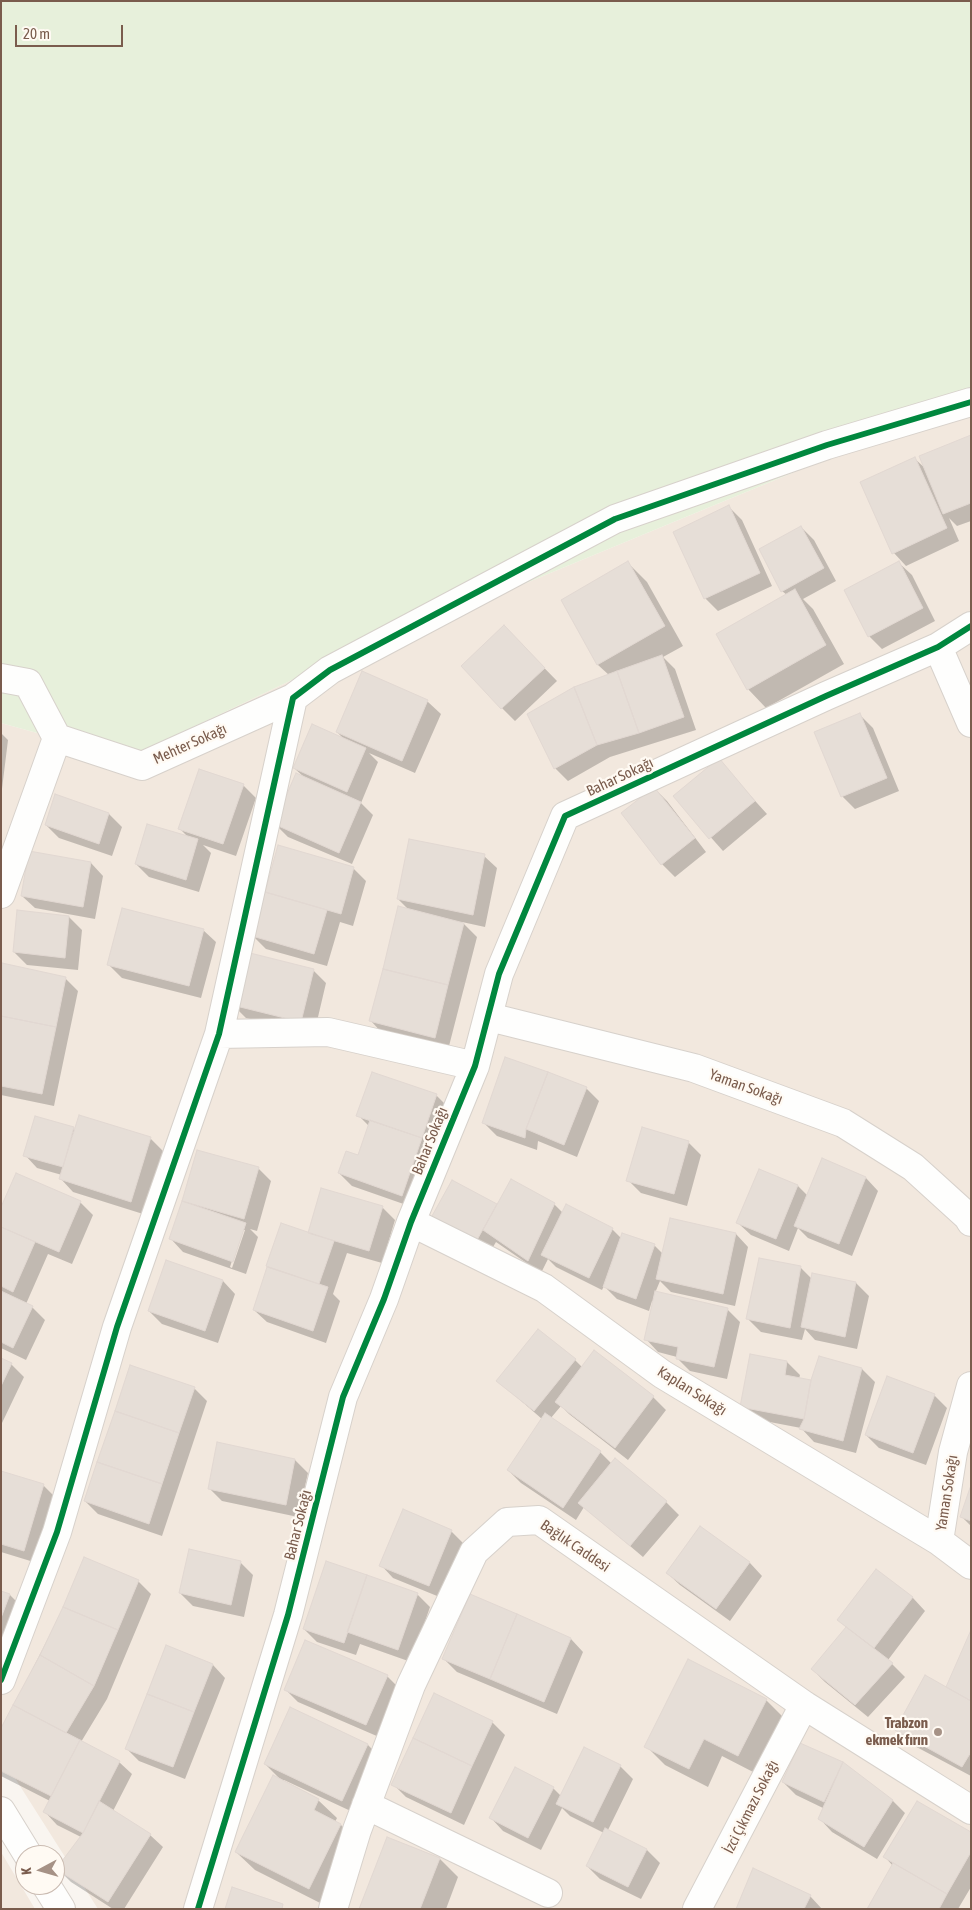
<!DOCTYPE html>
<html>
<head>
<meta charset="utf-8">
<style>
  body { margin:0 }
  #map { position:relative; width:972px; height:1910px; overflow:hidden; background:#f9f5f0; font-family:"Asap Condensed",sans-serif }
  canvas { display:block }
  .frame { position:absolute; inset:0; border:2px solid #7a5c4d; pointer-events:none }
  .north { position:absolute; left:15px; top:1845px; width:50px; height:50px; box-sizing:border-box; background:#fffaf3; border:1px solid #cabbb1; border-radius:50%; rotate:264deg; font-size:14px; font-weight:700; line-height:20px; text-align:center; color:#7a5c4d }
  .north::after { content:''; display:block; margin:auto; width:18px; height:22px; background:#a69286; clip-path:polygon(50% 0,100% 100%,50% 72%,0 100%) }
  .scale { position:absolute; left:15px; top:25px; width:108px; height:22px; box-sizing:border-box; border:2px solid #7a5c4d; border-top:0; padding-left:6px; font-size:15px; line-height:18px; white-space:nowrap; color:#7a5c4d; -webkit-text-stroke:4px #fffaf3; paint-order:stroke }
</style>
</head>
<body>
<div id="map">
<canvas width="972" height="1910"></canvas>
<div class="frame"></div>
<div class="north">K</div>
<div class="scale">20 m</div>
</div>
<script>
const ctx = document.querySelector('canvas').getContext('2d');
ctx.lineJoin = 'round';
function fillPath(path, color) { ctx.fillStyle = color; ctx.fill(path, 'evenodd'); }
const shape = rows => new Path2D(rows.map(r => 'M' + r).join(''));
function strokePath(path, color, width, dash) { ctx.strokeStyle = color; ctx.lineWidth = width; ctx.lineCap = dash ? 'butt' : 'round'; ctx.setLineDash(dash || []); ctx.stroke(path); }
function write(font, color, halo, rows, align = 'center') {
  ctx.font = font + ' "Asap Condensed",sans-serif'; ctx.lineWidth = 4.5; ctx.setLineDash([]); ctx.textBaseline = 'middle'; ctx.strokeStyle = halo; ctx.fillStyle = color; for (const [text, x, y, turn = 0] of rows) {
    ctx.save(); ctx.translate(x, y); ctx.rotate((+turn || 0) * Math.PI / 180); ctx.textAlign = isNaN(turn) ? turn : align; if (halo) ctx.strokeText(text, 0, 0); ctx.fillText(text, 0, 0); ctx.restore();
  }
}
fillPath(shape([
  [971,399,971,1909,98,1909,1,1756,1,723,128,758,294,679],
  [1,1852,35,1909,1,1909]
]), '#f2e8de');
fillPath(shape([
  [1,1,971,1,971,399,294,679,128,758,1,723]
]), '#e7f0db');
fillPath(shape([
  [971,436,971,521,957,526,949,518,959,541,906,566,894,553,914,458,927,470],
  [729,507,742,520,772,586,718,611,705,598],
  [801,527,814,540,836,581,803,599,813,609,844,664,766,708,748,689,787,595,782,591],
  [628,563,647,582,683,646,663,657,675,669,696,730,610,757,568,781,555,768,609,675,598,665,562,601],
  [899,563,912,575,935,621,882,649,869,636],
  [517,640,557,681,515,721,502,708],
  [363,673,428,702,441,714,415,773,369,753,378,762,361,803,373,815,352,864,288,837,275,824,305,778,294,768,346,741,337,732],
  [860,715,873,728,899,791,855,809,842,796],
  [1,733,8,740,1,797],
  [718,760,767,814,723,851,675,797],
  [243,785,256,798,236,856,203,845,211,853,199,892,149,877,136,864,188,837,180,829],
  [654,788,667,801,706,852,675,877,662,864],
  [109,814,122,827,112,856,59,838,46,825],
  [279,847,353,868,366,881,353,926,340,922,327,966,266,949,253,936],
  [484,856,497,868,485,927,462,922,477,937,448,1050,383,1034,371,1021,409,910,398,899],
  [91,863,103,876,95,919,35,908,22,896],
  [69,917,82,930,78,970,27,965,14,952],
  [203,930,216,942,201,998,122,978,109,965],
  [3,965,65,978,78,991,54,1106,1,1095,1,972],
  [313,970,326,983,314,1034,246,1018,233,1005],
  [586,1088,599,1101,577,1157,538,1141,537,1150,497,1136,484,1123],
  [436,1095,449,1108,415,1208,352,1186,339,1173,358,1157,369,1126,358,1115],
  [73,1129,76,1131,150,1138,163,1151,143,1214,73,1192,61,1179,62,1175,37,1168,25,1155],
  [688,1142,701,1155,687,1206,641,1193,628,1180],
  [198,1151,258,1168,271,1181,257,1231,250,1229,258,1237,246,1274,183,1252,171,1239],
  [242,1230,245,1230,232,1268,230,1267],
  [759,1171,798,1186,808,1196,866,1178,878,1191,852,1256,808,1238,798,1228,789,1251,751,1235,738,1223],
  [452,1181,497,1206,554,1204,563,1213,612,1229,621,1238,622,1235,655,1246,663,1254,736,1234,748,1247,735,1306,671,1292,660,1281,655,1293,727,1309,740,1322,727,1379,690,1371,677,1358,677,1357,658,1352,646,1339,654,1302,652,1301,649,1311,617,1299,604,1286,602,1290,556,1267,548,1259,541,1273,496,1242,490,1252,447,1228,434,1215],
  [80,1202,93,1215,72,1264,48,1254,26,1304,32,1307,45,1320,26,1360,1,1348,1,1210],
  [382,1207,395,1220,382,1263,347,1253,333,1294,340,1301,326,1343,267,1322,254,1310,282,1225,309,1234],
  [760,1259,801,1268,812,1279,856,1283,869,1296,857,1349,815,1340,805,1329,802,1340,761,1332,748,1319],
  [223,1281,235,1294,218,1343,162,1324,149,1311],
  [1,1360,11,1364,24,1377,2,1423],
  [575,1360,582,1367,653,1397,666,1410,628,1460,569,1414,561,1406,550,1419,600,1452,612,1464,666,1502,679,1515,643,1557,584,1507,576,1520,521,1483,508,1470,542,1419,498,1381],
  [787,1362,800,1375,799,1379,812,1382,862,1369,875,1382,856,1453,814,1442,801,1428,754,1419,741,1406],
  [194,1388,207,1401,162,1536,98,1514,85,1501],
  [934,1395,947,1408,926,1465,879,1448,866,1435],
  [295,1460,308,1473,298,1517,222,1501,209,1488],
  [1,1473,43,1485,56,1498,37,1563,1,1552],
  [971,1489,971,1526,962,1517],
  [700,1527,750,1563,762,1576,730,1621,680,1585,667,1573],
  [451,1531,464,1544,442,1598,393,1578,381,1565],
  [85,1559,138,1581,151,1594,107,1699,81,1742,119,1762,132,1774,113,1811,150,1835,163,1847,124,1909,113,1909,71,1882,58,1869,81,1837,57,1825,45,1812,50,1801,1,1776,1,1731,64,1607],
  [240,1562,253,1575,244,1617,193,1606,180,1593],
  [877,1571,913,1598,925,1611,888,1660,905,1677,868,1717,825,1682,812,1669,847,1628,839,1620],
  [1,1592,10,1595,23,1608,1,1664],
  [417,1594,430,1607,411,1662,360,1644,356,1655,317,1642,304,1629],
  [971,1633,971,1776,909,1743,897,1730,946,1689],
  [571,1639,583,1652,557,1714,457,1672,444,1659],
  [166,1647,213,1665,225,1678,185,1779,139,1761,126,1748],
  [689,1661,766,1700,785,1719,757,1774,722,1756,708,1787,665,1765,646,1746],
  [387,1676,400,1689,379,1737,298,1702,285,1689],
  [434,1695,492,1722,505,1735,464,1825,406,1797,393,1784],
  [291,1709,368,1745,381,1758,355,1813,284,1780,283,1782,318,1800,337,1818,335,1822,341,1825,359,1843,328,1907,255,1870,236,1852,282,1781,265,1764],
  [584,1748,620,1766,633,1779,608,1830,647,1850,660,1863,641,1899,600,1879,587,1866,604,1833,570,1816,562,1808,541,1850,503,1831,491,1818,553,1788,561,1796],
  [842,1763,893,1801,905,1813,877,1859,832,1832,820,1819,823,1808,796,1795,783,1782],
  [971,1833,971,1887,958,1909,869,1909,893,1866,884,1856],
  [440,1859,458,1877,446,1909,361,1909],
  [810,1896,822,1909,737,1909]
]), '#0003');
const building = shape([
  [971,435,971,503,943,514,919,456,971,435],
  [915,457,947,528,892,554,860,482,915,457],
  [729,505,760,573,704,599,673,532,729,505],
  [801,526,824,568,781,592,759,549,801,526],
  [628,561,665,626,597,665,561,600,628,561],
  [899,561,923,608,868,637,844,590,899,561],
  [795,589,826,645,747,690,716,634,795,589],
  [504,625,545,668,501,709,461,666,504,625],
  [662,655,684,717,639,733,617,671,662,655],
  [362,671,428,700,402,761,336,732,362,671],
  [617,671,639,733,597,745,574,687,617,671],
  [574,687,597,745,554,769,527,714,574,687],
  [860,713,887,778,841,797,814,732,860,713],
  [312,724,366,748,347,792,293,768,312,724],
  [719,758,755,801,709,839,673,796,719,758],
  [199,769,244,784,223,844,178,829,199,769],
  [296,773,361,802,339,853,274,824,296,773],
  [654,787,695,838,661,865,621,813,654,787],
  [55,794,109,813,99,844,45,825,55,794],
  [147,824,198,839,186,880,135,864,147,824],
  [409,839,485,854,473,915,397,899,409,839],
  [278,845,354,867,341,914,265,892,278,845],
  [29,851,91,862,83,907,21,896,29,851],
  [265,892,327,910,314,954,252,936,265,892],
  [398,906,464,923,448,985,383,969,398,906],
  [122,908,204,929,189,986,107,965,122,908],
  [17,910,69,916,65,958,13,952,17,910],
  [246,952,314,969,301,1022,232,1005,246,952],
  [2,963,66,977,56,1027,1,1016,2,963],
  [383,969,448,985,435,1038,369,1021,383,969],
  [1,1016,56,1027,42,1094,1,1086,1,1016],
  [505,1057,548,1072,526,1129,525,1138,482,1123,505,1057],
  [372,1072,437,1094,422,1138,356,1116,372,1072],
  [548,1072,587,1087,564,1145,526,1129,548,1072],
  [79,1115,151,1137,131,1202,59,1179,79,1115],
  [35,1116,74,1127,63,1167,23,1156,35,1116],
  [370,1120,422,1138,402,1196,338,1173,346,1151,358,1155,370,1120],
  [642,1127,689,1141,674,1194,626,1181,642,1127],
  [197,1150,259,1167,244,1219,182,1201,197,1150],
  [822,1158,866,1177,839,1244,794,1226,822,1158],
  [759,1169,798,1185,776,1239,736,1223,759,1169],
  [16,1173,81,1201,59,1252,1,1227,1,1207,16,1173],
  [511,1179,555,1203,528,1261,483,1230,511,1179],
  [452,1180,497,1204,477,1240,432,1216,452,1180],
  [321,1188,383,1206,369,1251,308,1233,321,1188],
  [182,1201,246,1223,233,1262,169,1239,182,1201],
  [566,1204,613,1228,589,1278,541,1255,566,1204],
  [670,1218,736,1233,723,1294,656,1279,670,1218],
  [281,1223,334,1241,319,1284,266,1266,281,1223],
  [1,1227,35,1242,13,1292,1,1286,1,1227],
  [622,1233,655,1244,636,1299,603,1287,622,1233],
  [759,1258,801,1266,790,1328,746,1319,759,1258],
  [166,1260,223,1280,205,1331,148,1311,166,1260],
  [267,1267,328,1287,313,1331,253,1310,267,1267],
  [812,1273,856,1282,845,1337,801,1327,812,1273],
  [1,1291,33,1306,13,1348,1,1342,1,1291],
  [655,1291,728,1308,714,1367,676,1359,678,1347,644,1340,655,1291],
  [538,1329,576,1359,534,1411,496,1381,538,1329],
  [594,1350,654,1396,615,1448,555,1402,594,1350],
  [750,1354,787,1361,785,1375,811,1380,804,1419,740,1407,750,1354],
  [819,1356,862,1368,843,1441,799,1429,804,1419,811,1380,819,1356],
  [1,1358,12,1363,1,1386,1,1358],
  [130,1365,195,1387,179,1433,115,1411,130,1365],
  [887,1376,935,1394,913,1453,865,1435,887,1376],
  [115,1411,179,1433,162,1484,97,1462,115,1411],
  [545,1413,601,1451,563,1508,507,1470,545,1413],
  [217,1442,295,1459,286,1505,208,1489,217,1442],
  [615,1458,667,1501,630,1546,578,1503,615,1458],
  [97,1462,162,1484,149,1524,84,1501,97,1462],
  [1,1471,44,1484,24,1551,1,1544,1,1471],
  [971,1485,971,1521,960,1517,971,1485],
  [403,1509,452,1530,429,1586,379,1566,403,1509],
  [700,1526,750,1562,716,1609,666,1573,700,1526],
  [189,1549,241,1561,231,1605,179,1593,189,1549],
  [84,1557,139,1580,118,1630,63,1607,84,1557],
  [326,1561,367,1575,344,1643,303,1629,326,1561],
  [876,1569,913,1597,874,1648,837,1620,876,1569],
  [367,1575,418,1593,398,1650,347,1632,367,1575],
  [1,1591,10,1594,1,1618,1,1591],
  [470,1594,517,1614,490,1679,442,1659,470,1594],
  [63,1607,118,1630,94,1686,40,1655,63,1607],
  [517,1614,571,1638,544,1702,490,1679,517,1614],
  [846,1627,893,1663,855,1705,811,1669,846,1627],
  [971,1630,971,1701,946,1687,971,1630],
  [305,1640,388,1675,366,1725,284,1690,305,1640],
  [166,1645,213,1664,194,1712,147,1694,166,1645],
  [40,1655,94,1686,66,1733,13,1705,40,1655],
  [688,1659,767,1699,738,1756,704,1739,689,1769,644,1747,688,1659],
  [925,1675,971,1701,971,1752,962,1767,895,1730,925,1675],
  [434,1693,493,1721,472,1766,413,1738,434,1693],
  [147,1694,194,1712,173,1767,125,1749,147,1694],
  [13,1705,80,1740,51,1796,1,1771,1,1728,13,1705],
  [290,1707,368,1744,342,1801,264,1764,290,1707],
  [413,1738,472,1766,451,1813,391,1785,413,1738],
  [80,1740,120,1761,83,1833,43,1812,80,1740],
  [800,1743,843,1762,824,1802,782,1782,800,1743],
  [584,1747,621,1765,593,1822,556,1804,584,1747],
  [843,1762,893,1800,864,1847,818,1819,843,1762],
  [515,1767,554,1787,528,1838,489,1818,515,1767],
  [273,1775,319,1799,314,1810,341,1824,309,1889,235,1852,273,1775],
  [99,1801,151,1834,108,1902,56,1869,83,1833,99,1801],
  [917,1801,971,1832,971,1852,947,1894,883,1857,917,1801],
  [605,1828,647,1849,628,1887,586,1866,605,1828],
  [387,1837,440,1858,420,1909,359,1909,387,1837],
  [893,1863,947,1894,939,1909,867,1909,893,1863],
  [753,1868,811,1895,804,1909,736,1909,753,1868],
  [232,1887,283,1904,282,1909,225,1909,232,1887]
]);
fillPath(building, '#e6ded7');
strokePath(building, '#e2d8d2', 1);
const minor = shape([
  [938,647,971,723],
  [1,678,28,683,57,738,1,894],
  [57,738,142,766,293,698],
  [489,1017,694,1068,843,1123,913,1167,968,1217,971,1222],
  [219,1034,328,1032,475,1066],
  [411,1222,544,1288,662,1374,939,1541,971,1565],
  [939,1541,953,1452,971,1386],
  [1,1680,57,1532,117,1327,219,1034,293,698,330,670,615,519,827,445,971,402],
  [366,1805,548,1893],
  [1,1811,28,1855],
  [46,1885,61,1909],
  [198,1909,288,1615,343,1397,384,1299,411,1222,475,1066,499,974,565,816,826,696,938,647,971,626],
  [333,1909,357,1830,411,1685,474,1552,507,1522,539,1520,804,1705,971,1810],
  [697,1909,804,1705]
]);
strokePath(minor, '#d7d1cb', 30);
strokePath(minor, '#fefefd', 28);
strokePath(shape([
  [1,1680,57,1532,117,1327,219,1034,293,698,330,670,615,519,827,445,971,402],
  [198,1909,288,1615,343,1397,384,1299,411,1222,475,1066,499,974,565,816,826,696,938,647,971,626]
]), '#00873e', 6);
for (const [x, y, r, color] of [
  [938,1732,5,"#a69286"]
]) { const dot = new Path2D(); dot.arc(x, y, r, 0, 2 * Math.PI); ctx.fillStyle = color; ctx.fill(dot); strokePath(dot, '#fffaf3', 2); }
write('15px', '#7a5c4d', '#fffaf3', [
  ["Mehter Sokağı",190,744,-24],
  ["Bahar Sokağı",620,777,-25],
  ["Yaman Sokağı",746,1087,20],
  ["Bahar Sokağı",430,1141,-68],
  ["Kaplan Sokağı",692,1391,32],
  ["Yaman Sokağı",947,1493,-81],
  ["Bahar Sokağı",298,1525,-76],
  ["Bağlık Caddesi",575,1546,34],
  ["İzci Çıkmazı Sokağı",751,1807,-63]
]);
write('bold 15px', '#7a5c4d', '#fffaf3', [
  ["Trabzon",928,1723],
  ["ekmek fırın",928,1740]
], 'right');
</script>
</body>
</html>
